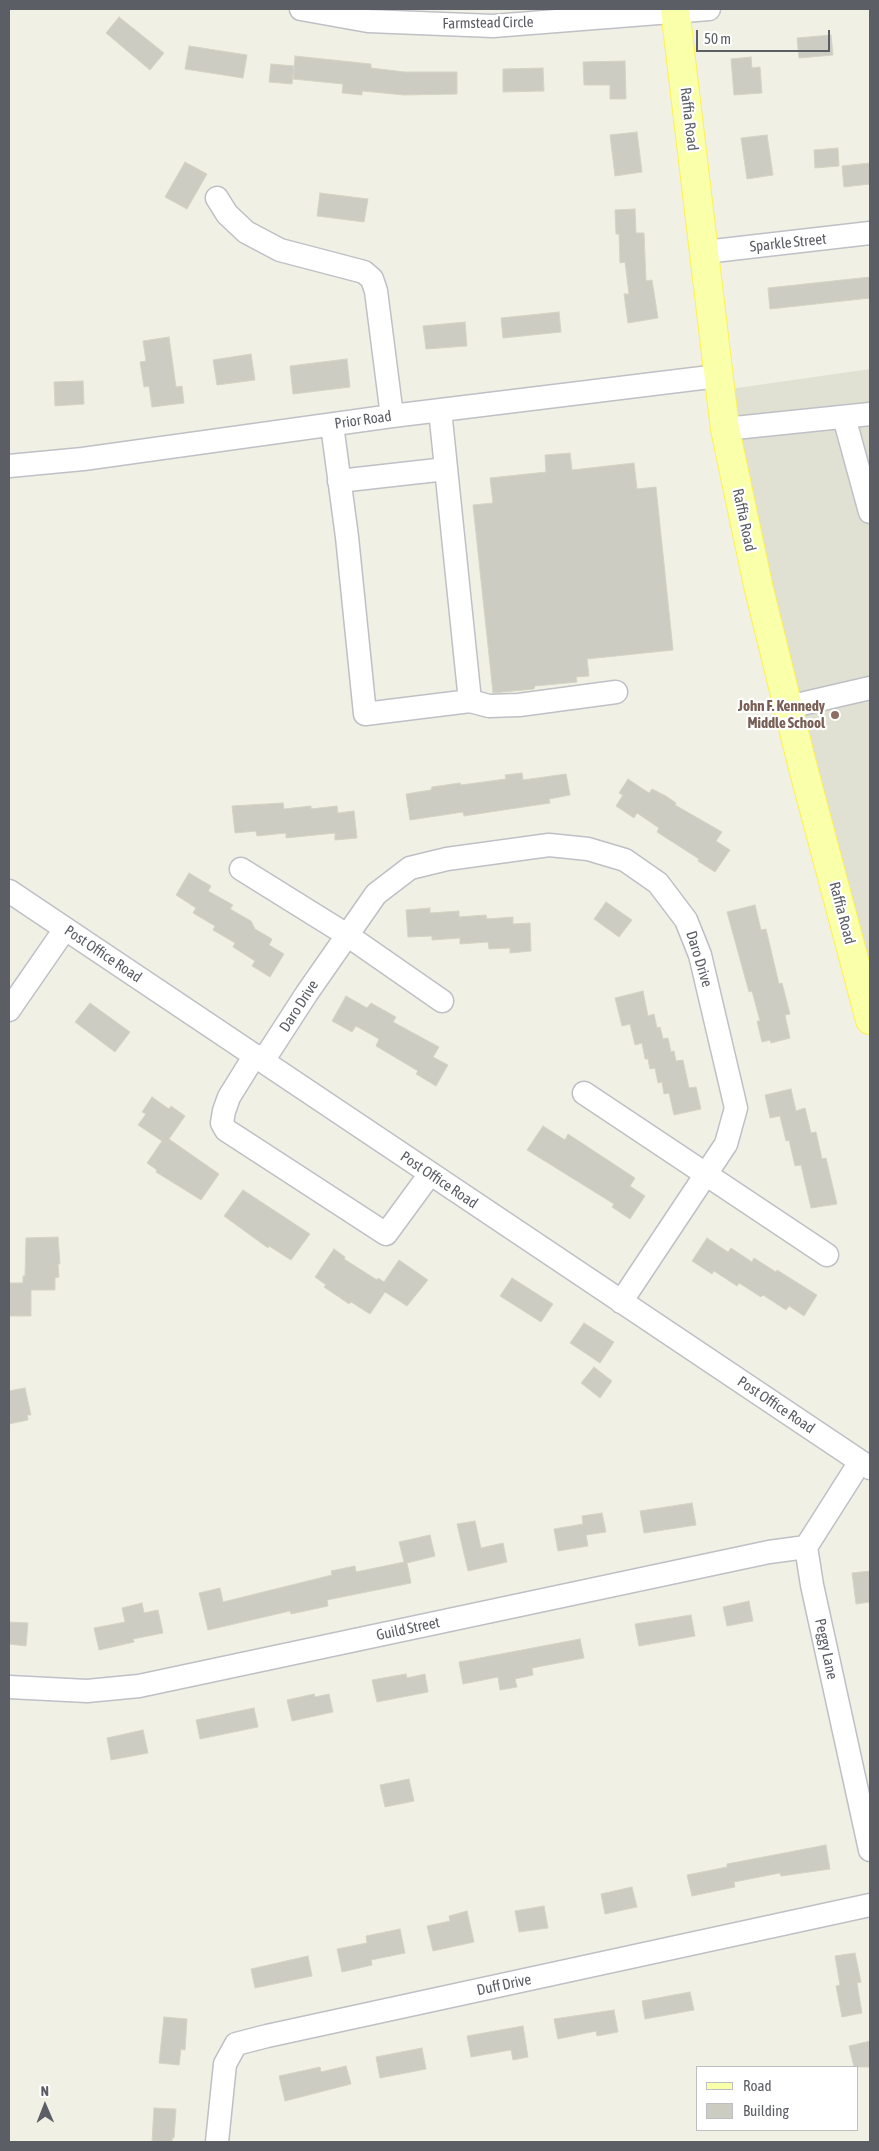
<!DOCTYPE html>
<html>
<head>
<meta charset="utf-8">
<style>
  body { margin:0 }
  #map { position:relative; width:879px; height:2151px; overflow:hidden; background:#f0f0e4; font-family:"Asap Condensed",sans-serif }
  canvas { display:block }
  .frame { position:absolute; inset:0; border:10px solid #5c5e66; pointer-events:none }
  .legend { position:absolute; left:696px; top:2066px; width:162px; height:65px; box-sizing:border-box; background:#fff; border:1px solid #bebfc2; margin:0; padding:6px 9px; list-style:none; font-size:15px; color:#5c5e66 }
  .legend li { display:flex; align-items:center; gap:10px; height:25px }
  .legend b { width:25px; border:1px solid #bebfc2 }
  .north { position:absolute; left:20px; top:2081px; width:50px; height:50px; -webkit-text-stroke:4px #fff; paint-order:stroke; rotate:359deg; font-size:14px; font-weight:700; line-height:20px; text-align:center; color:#5c5e66 }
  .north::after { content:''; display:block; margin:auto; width:18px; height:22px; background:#5c5e66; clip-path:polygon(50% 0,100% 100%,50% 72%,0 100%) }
  .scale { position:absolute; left:696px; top:30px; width:134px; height:22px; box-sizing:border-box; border:2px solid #5c5e66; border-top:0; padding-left:6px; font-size:15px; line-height:18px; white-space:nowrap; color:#5c5e66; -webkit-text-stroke:4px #fff; paint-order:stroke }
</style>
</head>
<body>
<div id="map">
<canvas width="879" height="2151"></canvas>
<div class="frame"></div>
<ul class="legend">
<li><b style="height:6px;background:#faffaa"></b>Road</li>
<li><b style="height:14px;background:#cdccc3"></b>Building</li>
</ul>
<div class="north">N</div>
<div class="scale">50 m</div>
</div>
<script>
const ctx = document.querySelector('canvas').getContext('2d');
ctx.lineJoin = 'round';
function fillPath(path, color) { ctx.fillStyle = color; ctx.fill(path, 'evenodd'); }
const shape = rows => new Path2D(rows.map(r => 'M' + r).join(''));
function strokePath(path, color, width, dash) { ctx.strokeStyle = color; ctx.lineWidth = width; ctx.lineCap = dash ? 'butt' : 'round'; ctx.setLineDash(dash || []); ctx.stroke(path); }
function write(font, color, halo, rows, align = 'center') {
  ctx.font = font + ' "Asap Condensed",sans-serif'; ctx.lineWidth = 4.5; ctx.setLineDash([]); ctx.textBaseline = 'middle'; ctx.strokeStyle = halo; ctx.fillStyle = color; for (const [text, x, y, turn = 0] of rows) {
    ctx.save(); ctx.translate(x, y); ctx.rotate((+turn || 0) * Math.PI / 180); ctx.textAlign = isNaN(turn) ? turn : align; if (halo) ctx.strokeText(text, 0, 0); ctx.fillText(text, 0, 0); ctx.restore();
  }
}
fillPath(shape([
  [870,369,870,966,843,879,716,391]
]), '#e0e0d3');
const building = shape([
  [119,17,164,53,150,70,106,33,119,17],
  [831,35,833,55,799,58,797,38,831,35],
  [189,46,247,55,243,78,185,69,189,46],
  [295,56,371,64,371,68,405,72,457,72,457,94,404,95,362,91,362,95,342,93,343,84,293,79,295,56],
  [751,57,752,68,760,67,762,93,734,95,731,59,751,57],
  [625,61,626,99,610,99,610,85,584,85,583,62,625,61],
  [271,64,294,66,292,84,269,82,271,64],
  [543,68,544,91,503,92,503,69,543,68],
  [637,132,642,172,615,176,610,135,637,132],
  [767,135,773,175,747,179,741,138,767,135],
  [838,148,839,166,815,168,814,150,838,148],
  [185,162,207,174,187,209,165,197,185,162],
  [870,163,870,184,844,187,842,166,870,163],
  [320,193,368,199,364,222,317,216,320,193],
  [635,209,636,233,644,233,646,281,652,280,658,318,628,323,624,294,629,294,625,262,620,263,619,234,616,234,615,210,635,209],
  [870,277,870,298,770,309,768,288,870,277],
  [559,312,561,332,503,338,501,318,559,312],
  [465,322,467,346,426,349,423,326,465,322],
  [169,337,176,387,182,386,184,403,152,407,149,386,144,387,140,362,146,361,143,341,169,337],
  [251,354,255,380,217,385,213,360,251,354],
  [347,359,350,387,293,394,290,366,347,359],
  [83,381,84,404,55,406,54,382,83,381],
  [570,453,572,470,634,463,637,489,656,487,673,650,587,659,589,676,576,677,577,682,535,686,534,689,493,693,473,505,493,503,490,478,546,472,545,455,570,453],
  [522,773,523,780,566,774,570,795,549,799,550,803,523,807,464,816,463,812,410,820,406,794,431,790,432,787,460,783,461,785,506,779,505,775,522,773],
  [628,779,649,793,652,789,666,796,676,803,675,805,722,832,716,841,730,850,715,872,698,861,699,859,657,832,659,828,637,813,634,818,616,806,623,795,619,793,628,779],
  [283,803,284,809,311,806,311,809,337,806,338,813,354,811,357,838,335,840,335,833,286,838,286,833,257,836,256,831,235,833,232,806,283,803],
  [189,873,211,886,208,891,233,905,230,909,251,921,255,929,272,939,269,945,284,954,270,977,252,966,255,961,233,947,235,943,213,930,215,926,193,913,196,908,176,895,189,873],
  [606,902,632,920,619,937,594,919,606,902],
  [755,905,761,930,766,929,779,984,782,983,790,1014,785,1015,790,1038,771,1043,770,1040,762,1042,757,1021,760,1021,752,991,749,992,727,912,755,905],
  [430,908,430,913,459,911,459,917,486,915,487,919,513,917,513,924,530,923,531,951,510,953,510,948,489,949,488,942,460,944,460,938,432,940,432,936,408,937,406,910,430,908],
  [643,991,648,1016,654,1014,657,1028,660,1027,663,1039,668,1038,671,1052,674,1051,676,1061,683,1060,689,1088,696,1087,701,1109,674,1115,669,1093,664,1094,662,1082,658,1083,655,1068,650,1069,648,1059,645,1059,642,1043,635,1045,630,1024,622,1026,615,998,643,991],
  [346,996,367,1008,371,1003,396,1017,393,1022,439,1047,433,1057,448,1065,436,1086,416,1074,418,1071,376,1046,379,1039,356,1026,352,1032,332,1021,346,996],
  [90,1003,130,1032,115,1052,75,1022,90,1003],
  [791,1089,796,1111,805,1108,811,1133,816,1132,822,1159,826,1158,837,1204,811,1208,801,1165,795,1166,789,1140,786,1141,780,1116,770,1118,765,1095,791,1089],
  [152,1097,169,1109,171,1106,185,1116,169,1139,219,1174,201,1200,156,1172,157,1170,147,1163,162,1141,138,1125,146,1114,142,1112,152,1097],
  [543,1126,565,1140,568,1134,635,1178,630,1186,645,1196,630,1219,612,1207,614,1204,527,1150,543,1126],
  [243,1190,310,1234,291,1260,269,1246,268,1248,224,1216,243,1190],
  [58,1237,60,1264,58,1264,59,1277,55,1278,55,1290,31,1290,31,1316,9,1316,9,1283,23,1283,23,1276,25,1276,26,1238,58,1237],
  [707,1238,728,1252,731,1248,752,1262,754,1258,776,1272,777,1270,817,1295,804,1316,789,1306,786,1310,763,1295,761,1297,739,1283,737,1286,714,1271,712,1274,692,1261,707,1238],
  [334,1249,345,1257,344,1259,377,1280,378,1278,384,1282,399,1260,428,1280,407,1306,385,1292,370,1314,351,1302,349,1304,324,1287,326,1285,315,1277,334,1249],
  [512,1278,553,1304,541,1322,500,1296,512,1278],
  [584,1323,614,1342,600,1363,570,1343,584,1323],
  [594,1367,612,1381,600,1398,581,1383,594,1367],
  [25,1388,31,1415,27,1415,28,1420,9,1424,9,1391,25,1388],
  [692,1503,696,1525,644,1533,640,1511,692,1503],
  [602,1513,606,1532,586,1535,588,1546,558,1551,554,1529,583,1524,582,1516,602,1513],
  [475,1521,481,1548,503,1543,507,1562,468,1571,457,1524,475,1521],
  [430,1535,435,1556,407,1563,411,1583,327,1600,328,1606,291,1614,290,1611,208,1630,199,1593,220,1588,223,1602,332,1575,331,1571,355,1566,356,1572,404,1562,399,1542,430,1535],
  [870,1571,870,1602,856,1604,852,1573,870,1571],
  [749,1601,753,1621,727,1626,723,1607,749,1601],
  [142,1603,144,1613,158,1610,163,1633,133,1639,134,1642,99,1650,94,1628,125,1622,122,1608,142,1603],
  [691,1615,695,1636,639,1646,635,1624,691,1615],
  [9,1622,28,1623,26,1646,9,1644,9,1622],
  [580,1639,584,1658,532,1668,533,1675,515,1679,517,1687,500,1690,498,1677,463,1684,459,1662,580,1639],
  [406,1674,407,1678,425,1674,428,1692,377,1702,372,1680,406,1674],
  [314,1694,315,1697,329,1694,333,1712,292,1721,287,1700,314,1694],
  [254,1708,258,1727,200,1739,196,1720,254,1708],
  [143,1730,148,1753,111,1760,107,1738,143,1730],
  [409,1779,414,1801,385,1807,380,1785,409,1779],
  [826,1845,830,1869,781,1876,780,1873,734,1882,735,1887,692,1896,687,1875,727,1867,727,1864,826,1845],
  [632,1887,637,1907,605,1914,601,1894,632,1887],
  [544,1906,548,1928,519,1932,515,1911,544,1906],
  [467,1911,474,1942,433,1951,427,1926,450,1921,449,1916,467,1911],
  [400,1929,405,1953,371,1960,372,1965,342,1972,337,1949,367,1943,366,1936,400,1929],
  [855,1953,861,1982,857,1983,862,2013,842,2017,836,1986,840,1985,835,1956,855,1953],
  [308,1956,312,1976,255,1988,251,1969,308,1956],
  [690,1992,694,2010,645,2019,642,2001,690,1992],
  [614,2010,618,2032,597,2036,596,2031,558,2039,554,2019,614,2010],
  [164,2017,187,2019,185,2050,181,2049,179,2065,159,2063,164,2017],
  [523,2026,528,2057,513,2060,511,2050,471,2057,467,2036,523,2026],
  [870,2041,870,2067,854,2067,849,2046,870,2041],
  [422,2048,426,2069,380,2078,376,2057,422,2048],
  [346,2066,351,2084,285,2101,279,2076,320,2067,321,2072,346,2066],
  [154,2108,176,2109,174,2138,172,2138,172,2142,152,2142,154,2108]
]);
fillPath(building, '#cdccc3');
strokePath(building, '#d5d4c2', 1);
const minor = shape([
  [301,9,368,21,493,26,709,9],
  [217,198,227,214,246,232,280,250,364,272,372,279,376,291,392,416],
  [705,252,870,233],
  [440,410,470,701],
  [844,417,870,512],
  [332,425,347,537,365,714,470,701,489,706,519,705,616,692],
  [725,429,870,414],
  [9,466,83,459,392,416,718,376],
  [339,481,446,469],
  [788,707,870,688],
  [241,869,347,935,442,1001],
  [9,891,870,1468],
  [9,1010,65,929],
  [255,1055,229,1097,224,1111,222,1123,226,1130,386,1234,430,1174],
  [263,1061,307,993,376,894,410,868,447,859,549,845,588,849,625,860,658,883,686,920,700,955,736,1108,726,1144,621,1302],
  [584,1093,827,1255],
  [860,1462,806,1547,812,1585,870,1850],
  [9,1687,87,1691,139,1686,769,1552,806,1547],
  [217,2142,225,2064,236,2044,267,2036,870,1905]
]);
const major = shape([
  [675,9,725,429,758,585,802,764,870,1020]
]);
strokePath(minor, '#bec0c6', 25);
strokePath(major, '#fef250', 30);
strokePath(minor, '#fff', 22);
strokePath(major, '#faffaa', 28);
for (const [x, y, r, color] of [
  [835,715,5,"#8d6e63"]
]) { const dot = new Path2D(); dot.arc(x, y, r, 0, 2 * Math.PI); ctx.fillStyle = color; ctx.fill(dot); strokePath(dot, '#fff', 2); }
write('15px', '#5c5e66', '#fff', [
  ["Farmstead Circle",488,23,-1],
  ["Raffia Road",689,119,83],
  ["Sparkle Street",788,243,-6],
  ["Prior Road",363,420,-8],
  ["Raffia Road",744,520,78],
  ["Raffia Road",842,913,75],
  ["Post Office Road",103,954,34],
  ["Daro Drive",699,959,73],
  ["Daro Drive",299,1006,-57],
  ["Post Office Road",439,1180,34],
  ["Post Office Road",776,1405,34],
  ["Guild Street",408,1629,-12],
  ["Peggy Lane",826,1649,78],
  ["Duff Drive",504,1985,-12]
]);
write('bold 15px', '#785e54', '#fff', [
  ["John F. Kennedy",825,706],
  ["Middle School",825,723]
], 'right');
</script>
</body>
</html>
